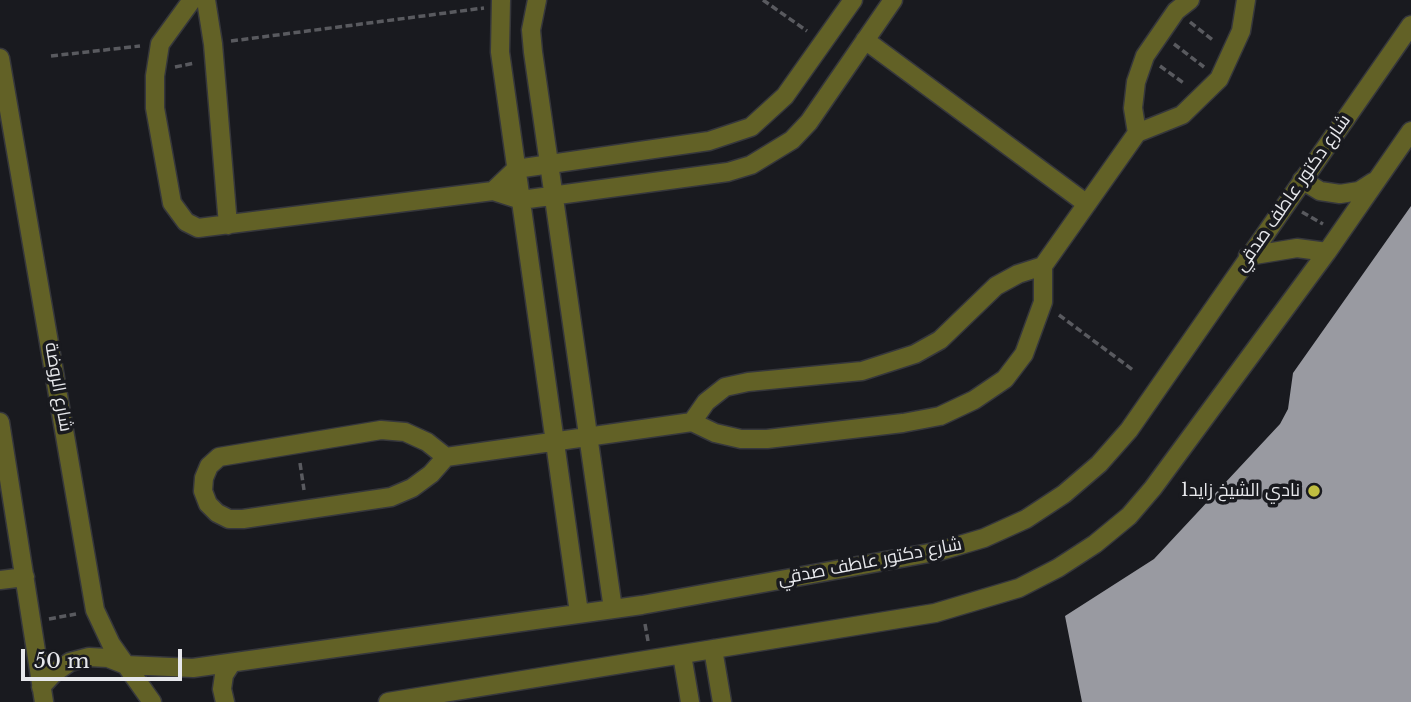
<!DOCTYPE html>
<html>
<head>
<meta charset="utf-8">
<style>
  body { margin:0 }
  #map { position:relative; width:1411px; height:702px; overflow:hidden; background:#191a1f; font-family:"Libre Baskerville",serif }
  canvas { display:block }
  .scale { position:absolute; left:21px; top:649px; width:161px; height:32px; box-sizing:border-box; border:4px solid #e7e8ec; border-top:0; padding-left:9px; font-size:21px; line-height:24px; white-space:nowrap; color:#e7e8ec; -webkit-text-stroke:5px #191a1f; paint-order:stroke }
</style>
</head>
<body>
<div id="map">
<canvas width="1411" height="702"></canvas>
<div class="scale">50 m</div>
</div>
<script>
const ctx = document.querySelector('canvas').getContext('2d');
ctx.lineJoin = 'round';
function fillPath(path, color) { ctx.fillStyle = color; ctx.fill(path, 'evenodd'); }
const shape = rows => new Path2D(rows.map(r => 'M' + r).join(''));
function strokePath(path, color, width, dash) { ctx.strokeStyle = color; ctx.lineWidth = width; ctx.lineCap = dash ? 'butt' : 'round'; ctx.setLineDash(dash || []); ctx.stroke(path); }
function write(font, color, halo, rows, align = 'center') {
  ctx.font = font + ' "Libre Baskerville",Cairo,serif'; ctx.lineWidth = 7; ctx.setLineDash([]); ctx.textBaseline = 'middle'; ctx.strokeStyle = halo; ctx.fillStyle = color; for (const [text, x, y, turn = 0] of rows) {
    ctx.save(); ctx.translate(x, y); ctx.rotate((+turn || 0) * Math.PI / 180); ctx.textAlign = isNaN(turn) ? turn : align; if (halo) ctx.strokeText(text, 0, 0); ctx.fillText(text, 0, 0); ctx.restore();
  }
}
fillPath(shape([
  [1411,206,1411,702,1082,702,1065,616,1154,559,1280,424,1288,409,1293,373]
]), '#999aa1');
const minor = shape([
  [192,0,160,44,155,76,155,108,172,203,186,222,198,228,493,191,521,200,728,172,751,165,792,140,809,122,893,0],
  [206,0,213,44,228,225],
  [501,0,500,52,579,613],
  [537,0,531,30,533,52,613,609],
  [865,40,1087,204],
  [0,58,95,610,111,644,152,702],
  [1137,133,1133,108,1136,82,1145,56,1176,11,1190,0],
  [1302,180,1320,191,1340,194,1359,191,1373,182],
  [493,191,516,169,709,141,751,127,785,96,853,0],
  [1248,256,1297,248,1327,252],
  [0,422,44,702],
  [692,422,706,402,725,387,748,382,862,371,915,354,940,340,996,286,1018,274,1043,266],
  [381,430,405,432,427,442,446,457,431,474,412,488,391,497,243,519,229,519,217,513,208,504,203,491,204,478,209,466,219,457,381,430],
  [446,457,692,422,715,433,741,439,767,439,903,423,940,416,974,400,1005,379,1024,354,1043,302,1043,266,1137,133,1182,115,1219,79,1241,31,1246,0],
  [0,580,25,577],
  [713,649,722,702],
  [682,655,690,702],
  [41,687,54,673,70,662,89,657,108,658,126,665,193,668,642,605,940,551,984,538,1026,519,1064,494,1099,464,1129,430,1411,25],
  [225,702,222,689,224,675,231,664],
  [388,702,935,613,1019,588,1058,568,1095,544,1129,516,1153,488,1327,252,1411,131]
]);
strokePath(minor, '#36373c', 21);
strokePath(shape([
  [763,0,807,31],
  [1190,22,1214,41],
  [231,41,484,8],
  [1174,44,1204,67],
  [51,56,140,46],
  [1160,66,1185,84],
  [175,67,195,63],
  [1302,212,1323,224],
  [1059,315,1133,370],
  [300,463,304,490],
  [49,619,76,614],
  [645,624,648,641]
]), '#595a5f', 3.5, [7, 3.5]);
strokePath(minor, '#626126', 18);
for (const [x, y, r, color] of [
  [1314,491,7,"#c0be41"]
]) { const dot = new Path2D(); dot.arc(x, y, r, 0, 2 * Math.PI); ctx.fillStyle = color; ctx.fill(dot); strokePath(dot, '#191a1f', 2.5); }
write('18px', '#e7e8ec', '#191a1f', [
  ["شارع دكتور عاطف صدقي",1293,193,-55],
  ["شارع الروضة",58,387,80],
  ["شارع دكتور عاطف صدقي",870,562,-11]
]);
write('18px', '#e7e8ec', '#191a1f', [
  ["نادي الشيخ زايد1",1300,491]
], 'right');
</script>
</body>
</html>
